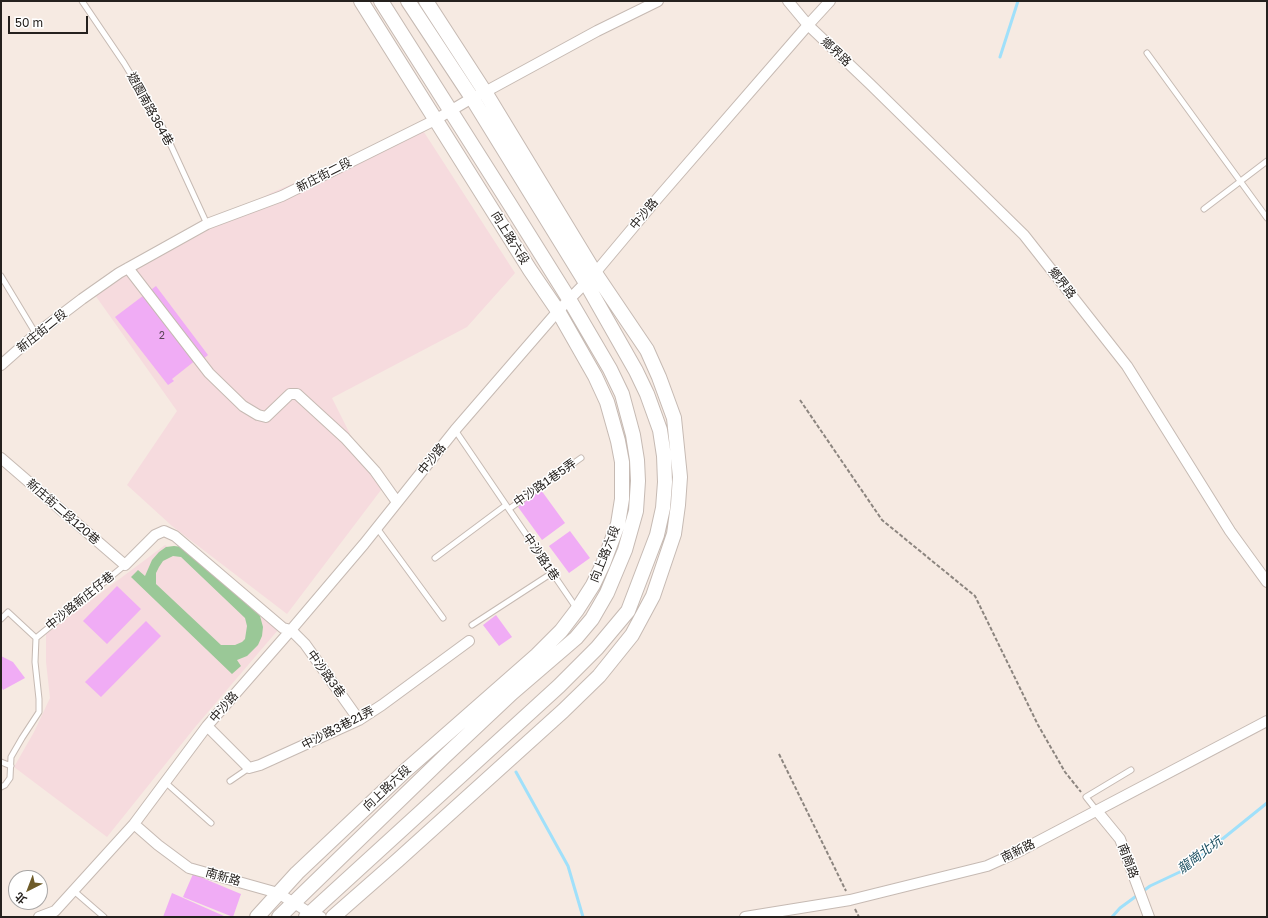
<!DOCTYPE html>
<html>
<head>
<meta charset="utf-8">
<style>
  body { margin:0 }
  #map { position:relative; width:1268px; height:918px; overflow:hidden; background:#f6eae2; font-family:"Golos Text","Noto Sans TC",sans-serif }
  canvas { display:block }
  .frame { position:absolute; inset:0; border:2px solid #25211e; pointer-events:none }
  .north { position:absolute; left:8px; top:870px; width:40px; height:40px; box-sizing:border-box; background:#fff; border:1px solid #a8a6a5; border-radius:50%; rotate:222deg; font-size:11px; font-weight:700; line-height:16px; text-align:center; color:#25211e }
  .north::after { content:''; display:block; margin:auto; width:14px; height:18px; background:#6e5b29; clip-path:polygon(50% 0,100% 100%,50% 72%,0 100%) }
  .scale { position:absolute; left:8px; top:16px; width:80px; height:18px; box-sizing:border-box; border:2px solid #25211e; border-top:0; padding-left:5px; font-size:12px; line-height:14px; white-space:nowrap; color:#25211e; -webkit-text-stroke:3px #fff; paint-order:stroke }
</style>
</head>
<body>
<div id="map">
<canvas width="1268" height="918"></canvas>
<div class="frame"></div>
<div class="north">北</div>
<div class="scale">50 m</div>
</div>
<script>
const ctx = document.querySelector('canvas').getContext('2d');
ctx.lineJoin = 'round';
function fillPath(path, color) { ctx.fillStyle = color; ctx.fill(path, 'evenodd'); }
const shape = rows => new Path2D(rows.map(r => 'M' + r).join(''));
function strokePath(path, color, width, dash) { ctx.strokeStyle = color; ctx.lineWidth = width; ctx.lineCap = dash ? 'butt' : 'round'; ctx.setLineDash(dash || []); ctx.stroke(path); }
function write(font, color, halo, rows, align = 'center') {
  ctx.font = font + ' "Golos Text","Noto Sans TC",sans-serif'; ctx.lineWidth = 3; ctx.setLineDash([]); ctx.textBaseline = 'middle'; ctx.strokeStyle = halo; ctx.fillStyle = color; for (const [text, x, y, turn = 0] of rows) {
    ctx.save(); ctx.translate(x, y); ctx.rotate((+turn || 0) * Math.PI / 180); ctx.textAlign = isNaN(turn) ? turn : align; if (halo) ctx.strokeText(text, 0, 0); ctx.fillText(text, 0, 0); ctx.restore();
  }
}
fillPath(shape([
  [422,129,515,273,467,327,332,398,355,444,384,486,287,614,172,526,127,485,177,411,95,295,125,273,205,227,271,193],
  [165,545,278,630,196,726,107,837,14,767,34,732,50,698,46,662,46,634]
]), '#f6dbde');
fillPath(shape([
  [174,546,183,547,260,616,263,627,262,636,258,645,247,656,237,660,241,666,232,674,131,577,138,570,145,576,152,560,159,552,166,547],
  [173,556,181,557,245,618,247,626,245,639,242,642,235,645,221,645,156,584,156,573,159,567,163,561]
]), '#9ac897');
strokePath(shape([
  [1000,57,1018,1],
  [516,772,568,866,583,917],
  [1112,917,1120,908,1150,886,1184,870,1267,803]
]), '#a0e0fa', 3);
fillPath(shape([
  [156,286,208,355,203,359,201,356,172,379,174,381,168,385,115,317],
  [541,490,565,523,542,540,518,507],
  [570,531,590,558,569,573,549,546],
  [117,586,141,609,107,644,83,621],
  [496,615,512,637,499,646,483,625],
  [146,621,161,636,101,697,85,682],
  [1,656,13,662,25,678,3,690,1,686],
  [193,874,241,894,233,917,183,897],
  [172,893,224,916,223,917,163,917]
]), '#f0acf5');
const lane = shape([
  [82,1,124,63,162,126,207,224],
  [1147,53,1267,218],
  [1204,209,1267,161],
  [1,276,36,334],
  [506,505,577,609],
  [509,509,581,458],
  [377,528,443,618],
  [435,558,506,505,455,430],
  [1,619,8,612,36,638,125,565],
  [472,625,552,573],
  [1,762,11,766],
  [230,781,249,768],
  [165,782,211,823],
  [1,787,5,785,10,778,11,757,22,738,39,712,39,699,35,662,36,638],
  [1097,811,1086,797,1131,770],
  [74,891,104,917]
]);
const street = shape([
  [788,1,808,25,870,84,1024,235,1127,366,1230,531,1267,582],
  [128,268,209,373,243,406,258,415,266,417,290,394,297,394,345,438,375,471,397,502],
  [1,365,36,334,82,299,119,273,207,224,282,196,435,120,472,98,485,92,597,31,658,1],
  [1,458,125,565,155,535,164,531,175,536,283,628,291,630,305,644,359,720],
  [207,726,249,768,260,765,359,720,382,705,469,641],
  [1097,811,1120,839,1149,917],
  [134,824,158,845,189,868,278,893,310,913,321,917],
  [39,917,55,911,134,824,207,726,291,630,364,544,455,430,558,311,595,273,657,199,808,25,830,1],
  [745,917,850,900,987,866,1018,852,1267,721]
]);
const secondary = shape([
  [257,917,297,873,405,771,537,655,561,631,577,610,593,585,603,564,618,524,622,499,622,462,618,441,607,402,595,376,558,311,530,270,361,1],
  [279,917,445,756,512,693,576,638,592,619,607,593,625,550,636,511,638,481,637,460,633,435,622,394,610,369,569,299,509,203,381,1],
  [306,917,559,686,597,648,628,611,657,535,663,508,665,482,664,456,660,430,647,394,636,371,586,283,472,98,408,1],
  [333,917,398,860,563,711,599,676,632,635,653,596,674,534,678,505,680,477,674,418,659,377,647,350,595,273,485,92,426,1]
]);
strokePath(lane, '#c6bab3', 7);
strokePath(street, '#c6bab3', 12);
strokePath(secondary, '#c6bab3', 16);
strokePath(shape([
  [800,400,882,520,975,596,1038,725,1065,772,1081,792],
  [779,754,846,891],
  [855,909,859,917]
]), '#8c857f', 2, [4, 2]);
strokePath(lane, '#fff', 5);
strokePath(street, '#fff', 10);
strokePath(secondary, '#fff', 14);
write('10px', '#584454', null, [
  ["2",162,336]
]);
write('12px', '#25211e', '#fff', [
  ["鄉界路",836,52,43],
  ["遊園南路364巷",150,109,61],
  ["新庄街二段",324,175,-27],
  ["中沙路",644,214,-50],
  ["向上路六段",510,238,58],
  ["鄉界路",1062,283,52],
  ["新庄街二段",42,331,-39],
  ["中沙路",432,459,-51],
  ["中沙路1巷5弄",545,483,-35],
  ["新庄街二段120巷",63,512,41],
  ["向上路六段",605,554,-68],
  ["中沙路1巷",541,557,56],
  ["中沙路新庄仔巷",80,601,-39],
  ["中沙路3巷",326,674,54],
  ["中沙路",224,707,-49],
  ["中沙路3巷21弄",338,728,-27],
  ["向上路六段",387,788,-43],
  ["南新路",1018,851,-26],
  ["南崗路",1128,861,69],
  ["南新路",223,877,16]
]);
write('italic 13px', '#194d5f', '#fff', [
  ["龍崗北坑",1200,855,-37]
]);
</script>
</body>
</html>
